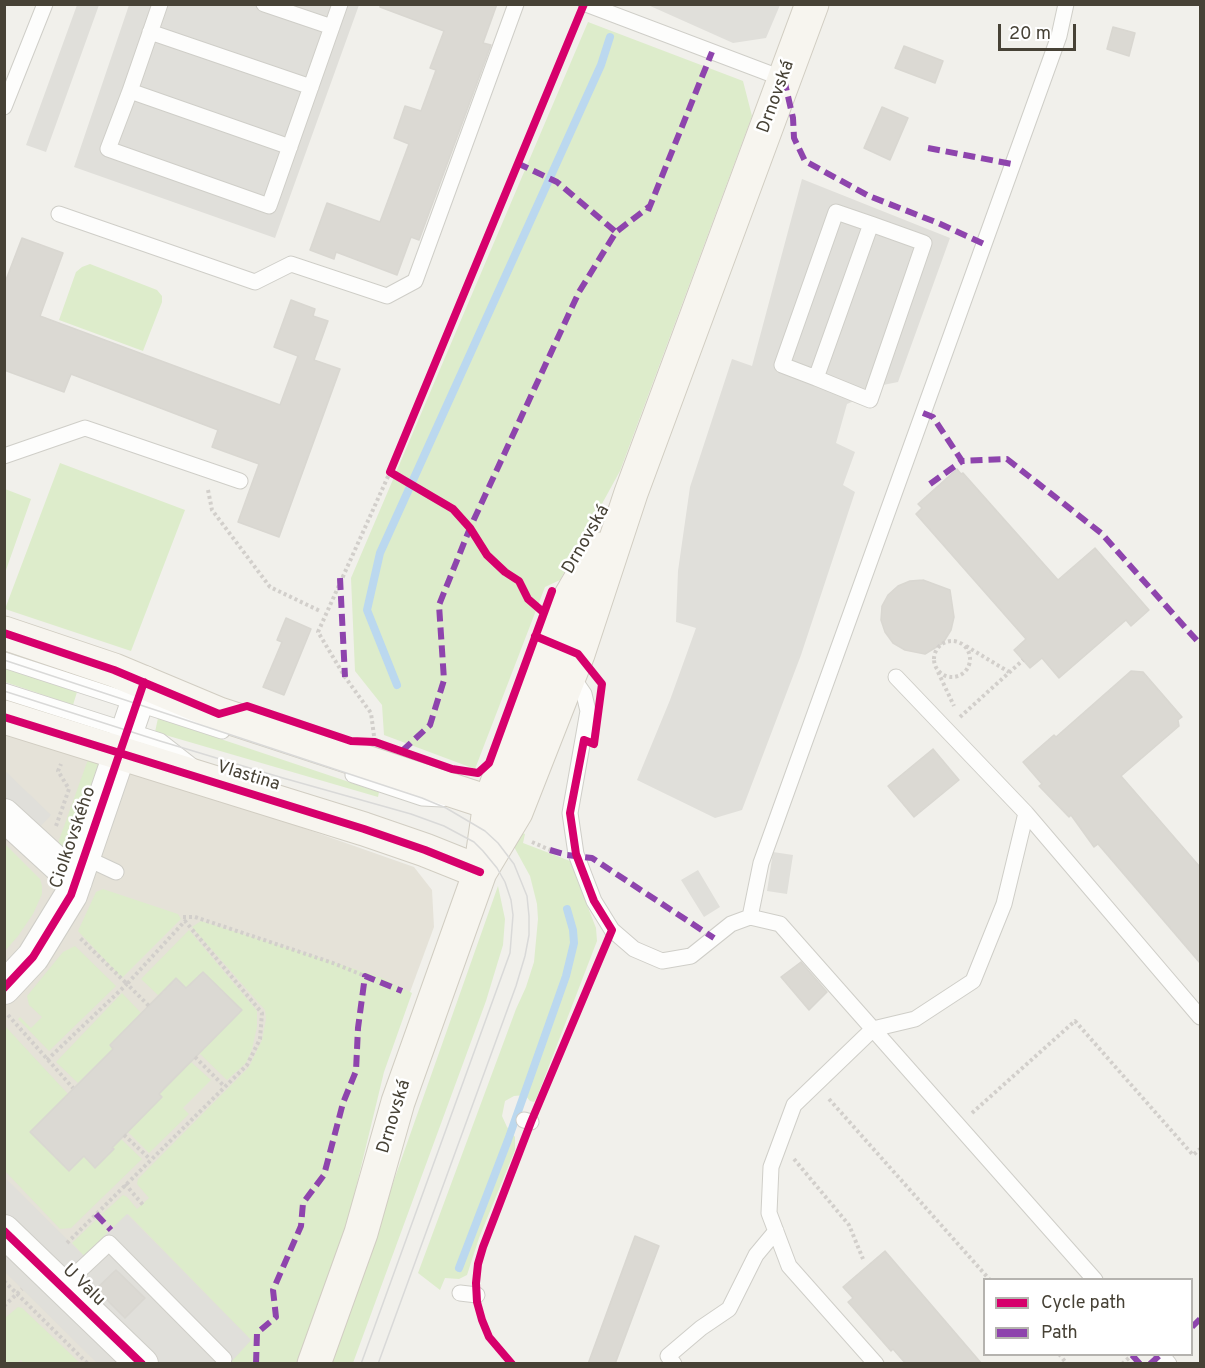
<!DOCTYPE html>
<html>
<head>
<meta charset="utf-8">
<style>
  body { margin:0 }
  #map { position:relative; width:1205px; height:1368px; overflow:hidden; background:#f1f0eb; font-family:Overpass,sans-serif }
  canvas { display:block }
  .frame { position:absolute; inset:0; border:6px solid #474236; pointer-events:none }
  .legend { position:absolute; left:983px; top:1278px; width:210px; height:78px; box-sizing:border-box; background:#fff; border:2px solid #b5b3af; margin:0; padding:8px 10px; list-style:none; font-size:18px; color:#474236 }
  .legend li { display:flex; align-items:center; gap:12px; height:30px }
  .legend b { width:30px; border:2px solid #b5b3af }
  .scale { position:absolute; left:998px; top:24px; width:78px; height:27px; box-sizing:border-box; border:3px solid #474236; border-top:0; padding-left:8px; font-size:18px; line-height:21px; white-space:nowrap; color:#474236; -webkit-text-stroke:4px #fff; paint-order:stroke }
</style>
</head>
<body>
<div id="map">
<canvas width="1205" height="1368"></canvas>
<div class="frame"></div>
<ul class="legend">
<li><b style="height:8px;background:#d6006c"></b>Cycle path</li>
<li><b style="height:8px;background:#8e44ad"></b>Path</li>
</ul>
<div class="scale">20 m</div>
</div>
<script>
const ctx = document.querySelector('canvas').getContext('2d');
ctx.lineJoin = 'round';
function fillPath(path, color) { ctx.fillStyle = color; ctx.fill(path, 'evenodd'); }
const shape = rows => new Path2D(rows.map(r => 'M' + r).join(''));
function strokePath(path, color, width, dash) { ctx.strokeStyle = color; ctx.lineWidth = width; ctx.lineCap = dash ? 'butt' : 'round'; ctx.setLineDash(dash || []); ctx.stroke(path); }
function write(font, color, halo, rows, align = 'center') {
  ctx.font = font + ' Overpass,sans-serif'; ctx.lineWidth = 5; ctx.setLineDash([]); ctx.textBaseline = 'middle'; ctx.strokeStyle = halo; ctx.fillStyle = color; for (const [text, x, y, turn = 0] of rows) {
    ctx.save(); ctx.translate(x, y); ctx.rotate((+turn || 0) * Math.PI / 180); ctx.textAlign = isNaN(turn) ? turn : align; if (halo) ctx.strokeText(text, 0, 0); ctx.fillText(text, 0, 0); ctx.restore();
  }
}
fillPath(shape([
  [5,723,414,867,432,890,434,927,273,1363,5,1364]
]), '#e5e2d8');
fillPath(shape([
  [588,22,743,81,752,116,620,471,560,580,545,587,475,769,384,735,382,705,355,671,351,578],
  [90,264,157,290,162,296,162,302,143,351,59,320,76,272,82,267],
  [60,463,185,510,131,651,5,609],
  [5,489,31,499,5,573,4,489],
  [5,668,77,692,73,705,5,682],
  [158,718,379,792,378,797,155,732],
  [90,754,102,762,76,846,65,851,61,849,58,843],
  [518,831,525,834,523,843,570,861,596,928,597,941,537,1097,534,1102,530,1101,525,1095,514,1096,505,1101,502,1116,507,1127,515,1137,515,1150,479,1238,467,1275,459,1279,445,1278,440,1290,418,1273,516,1009,526,987,534,962,538,919,537,904,530,876,513,845],
  [5,844,40,879,42,886,42,894,33,914,18,936,5,951],
  [498,886,505,919,503,945,486,1001,353,1363,329,1364],
  [103,889,178,914,181,919,122,978,78,931,96,892],
  [201,921,380,977,412,993,384,1072,344,1237,297,1363,230,1363,251,1340,128,1214,113,1228,101,1215,123,1195,127,1197,137,1209,149,1198,137,1184,138,1179,249,1067,262,1040,266,1019,265,1010,192,927],
  [189,930,257,1011,257,1027,252,1049,246,1063,227,1080,199,1053,242,1010,203,972,186,988,176,979,159,996,141,979],
  [75,946,116,986,49,1051,18,1019,20,1017,31,1028,42,1017,29,1005,27,996,63,952],
  [122,993,141,1013,110,1045,123,1058,107,1075,96,1065,78,1083,56,1062],
  [4,1025,68,1094,30,1132,69,1171,86,1154,113,1149,112,1148,121,1139,142,1159,71,1228,60,1229,5,1171],
  [191,1062,211,1080,183,1108,189,1114,149,1153,128,1132,149,1084,175,1077],
  [97,1219,109,1231,84,1256,72,1243],
  [18,1307,22,1308,80,1363,24,1363,21,1360,17,1363,5,1363,5,1318]
]), '#ddeccb');
fillPath(shape([
  [77,5,99,5,46,152,26,145],
  [129,5,359,5,275,238,74,167],
  [648,5,780,5,766,38,733,43],
  [802,179,950,238,898,382,863,389,854,401,847,404,836,443,855,452,843,485,855,492,801,655,742,810,715,818,637,780,670,700,696,628,676,622,678,571,690,487,732,359,752,366],
  [4,770,51,815,38,829,5,797],
  [773,852,793,855,787,894,767,891],
  [698,870,720,907,704,917,681,880],
  [4,1177,84,1256,127,1214,251,1340,230,1363,97,1363,5,1272],
  [116,1270,145,1298,125,1318,97,1290]
]), '#e0dfda');
strokePath(shape([
  [397,685,367,610,380,553,601,65,610,37],
  [459,1268,508,1140,566,976,574,943,573,930,567,909]
]), '#bbd8ef', 8);
const building = shape([
  [380,4,497,4,483,43,491,45,419,240,411,237,397,275,336,252,334,259,310,250,327,203,380,222,409,144,394,138,405,106,421,111,436,70,430,68,444,31,380,7,380,4],
  [1113,27,1135,33,1129,56,1107,49,1113,27],
  [904,46,943,61,935,83,895,68,904,46],
  [882,107,908,118,890,160,864,148,882,107],
  [22,238,63,253,40,316,280,405,298,356,274,347,291,300,315,309,313,316,328,321,314,360,340,369,279,537,238,522,259,464,212,447,218,430,71,374,64,392,4,370,4,285,22,238],
  [957,469,961,474,963,473,1058,580,1095,548,1149,610,1131,626,1126,620,1059,678,1042,658,1030,668,1014,650,1026,639,916,514,922,508,918,504,957,469],
  [923,580,950,590,954,617,951,630,943,643,925,654,905,650,893,643,885,632,881,620,882,606,888,595,898,586,910,581,923,580],
  [286,618,311,629,284,695,263,687,282,642,277,640,286,618],
  [1131,671,1143,672,1182,717,1178,720,1179,726,1121,776,1200,867,1200,963,1098,844,1094,847,1071,815,1069,817,1039,786,1042,784,1023,762,1054,735,1056,737,1131,671],
  [933,749,959,780,914,817,888,786,933,749],
  [801,962,827,992,809,1010,781,977,801,962],
  [203,972,242,1010,159,1094,162,1097,112,1148,114,1149,95,1168,84,1156,69,1171,30,1132,113,1049,110,1045,176,978,186,988,203,972],
  [635,1236,659,1246,615,1364,588,1364,635,1236],
  [885,1251,982,1364,906,1364,893,1349,891,1351,848,1302,853,1298,843,1287,885,1251],
  [116,1270,145,1298,125,1318,96,1289,116,1270]
]);
fillPath(building, '#dbd9d3');
strokePath(building, '#d9d7d1', 1.5);
const lane = shape([
  [160,4,130,91,108,149,269,206,340,4],
  [264,4,332,27],
  [586,4,784,79],
  [150,32,311,87],
  [130,91,290,147],
  [4,107,45,4],
  [59,214,255,282,291,264,387,296,415,281,516,4],
  [816,378,782,365,836,212,871,224,816,378,870,400,924,243,871,224],
  [4,456,85,428,240,481],
  [4,660,222,731],
  [571,675,584,694,588,711,570,813,576,854,594,901,612,930,634,949,662,961,691,956,731,924,750,917,780,924,1095,1280],
  [896,677,1026,813,1200,1017],
  [4,691,160,741,192,766],
  [353,775,422,798,442,799],
  [84,857,116,872],
  [750,917,761,863,1059,36,1066,4],
  [524,1120,531,1122],
  [62,1287,109,1243,224,1359],
  [460,1293,477,1295],
  [1161,1354,1169,1364],
  [674,1364,668,1356,701,1328,729,1309,756,1255,776,1231],
  [876,1364,789,1266,769,1213,771,1167,794,1105,873,1029,915,1019,973,981,1004,904,1026,813]
]);
const street = shape([
  [4,815,76,881],
  [4,988,33,957,71,895,144,682],
  [4,1231,142,1364]
]);
const secondary = shape([
  [4,633,114,670,219,714,509,809],
  [4,717,364,829,425,850,480,872],
  [480,872,516,812,578,654,631,493,812,4],
  [314,1364,361,1233,398,1102,480,872,490,802,558,618,598,549]
]);
strokePath(lane, '#cfcec8', 17);
strokePath(street, '#cfcec8', 34);
strokePath(secondary, '#d1cdc2', 35);
strokePath(shape([
  [208,490,212,510,270,587,320,611],
  '934 659a18 18 0 1 1 36 0a18 18 0 1 1-36 0Z',
  [966,646,1009,672],
  [938,672,954,706],
  [960,717,1023,660],
  [374,736,371,713,345,677,318,632,390,472,577,21],
  [56,826,69,789,58,771,61,764],
  [532,842,550,850],
  [183,917,195,917,333,963,365,976],
  [8,1015,73,1088],
  [195,1057,224,1086],
  [47,1060,127,984,149,1006],
  [829,1099,990,1280],
  [972,1113,1075,1021,1193,1155,1200,1149],
  [124,1135,150,1159],
  [794,1159,849,1225,863,1259],
  [125,1184,144,1206],
  [67,1243,247,1065,260,1039,262,1013,185,921,127,984,79,937],
  [4,1281,88,1364],
  [4,1306,22,1289],
  [1059,1354,1067,1364],
  [1122,1364,1132,1355]
]), '#d2cfcb', 4, [3, 3]);
strokePath(lane, '#fdfdfc', 15);
strokePath(street, '#fdfdfc', 32);
strokePath(secondary, '#f7f5ef', 33);
strokePath(shape([
  [4,660,422,798,446,808,485,831,498,843,514,864,527,896,529,916,529,935,525,956,516,986,378,1364],
  [4,691,160,741,283,778,411,814,444,826,474,842,483,851,497,868,505,882,511,900,513,915,510,953,361,1364]
]), '#d9d9d8', 1.5);
strokePath(shape([
  [950,4,950,6],
  [784,79,793,118,794,138,805,161,869,196,938,223,984,244],
  [928,148,1012,164],
  [517,163,557,182,616,232],
  [648,211,712,52],
  [923,413,933,417,962,461,1007,459,1101,533,1200,644],
  [930,484,962,461],
  [340,578,345,677],
  [402,751,430,725,444,680,439,605,470,528,579,292,616,232,650,206],
  [550,850,567,855,592,858,714,938],
  [96,1214,111,1230],
  [1192,1327,1200,1319],
  [1132,1355,1140,1364],
  [256,1364,257,1333,276,1317,273,1290,301,1226,303,1203,324,1175,343,1103,356,1071,358,1028,365,976,402,991],
  [1150,1364,1161,1354]
]), '#8e44ad', 6, [12, 6]);
strokePath(shape([
  [543,612,528,599,519,581,505,572,487,555,470,528,453,509,390,472,584,4],
  [4,633,114,670,219,714,247,706,351,741,375,742,452,769,478,773,489,763,552,591],
  [4,717,364,829,425,850,480,872],
  [4,988,33,957,71,895,144,682],
  [4,1231,142,1364],
  [512,1364,489,1337,482,1320,477,1302,476,1283,478,1264,483,1247,531,1122,612,930,594,901,576,854,570,813,584,740,594,744,602,684,578,654,535,636]
]), '#d6006c', 8);
write('18px', '#474236', '#fff', [
  ["Drnovská",777,97,-70],
  ["Drnovská",587,540,-60],
  ["Vlastina",248,777,17],
  ["Ciolkovského",74,838,-71],
  ["Drnovská",395,1117,-73],
  ["U Valu",83,1286,44]
]);
</script>
</body>
</html>
